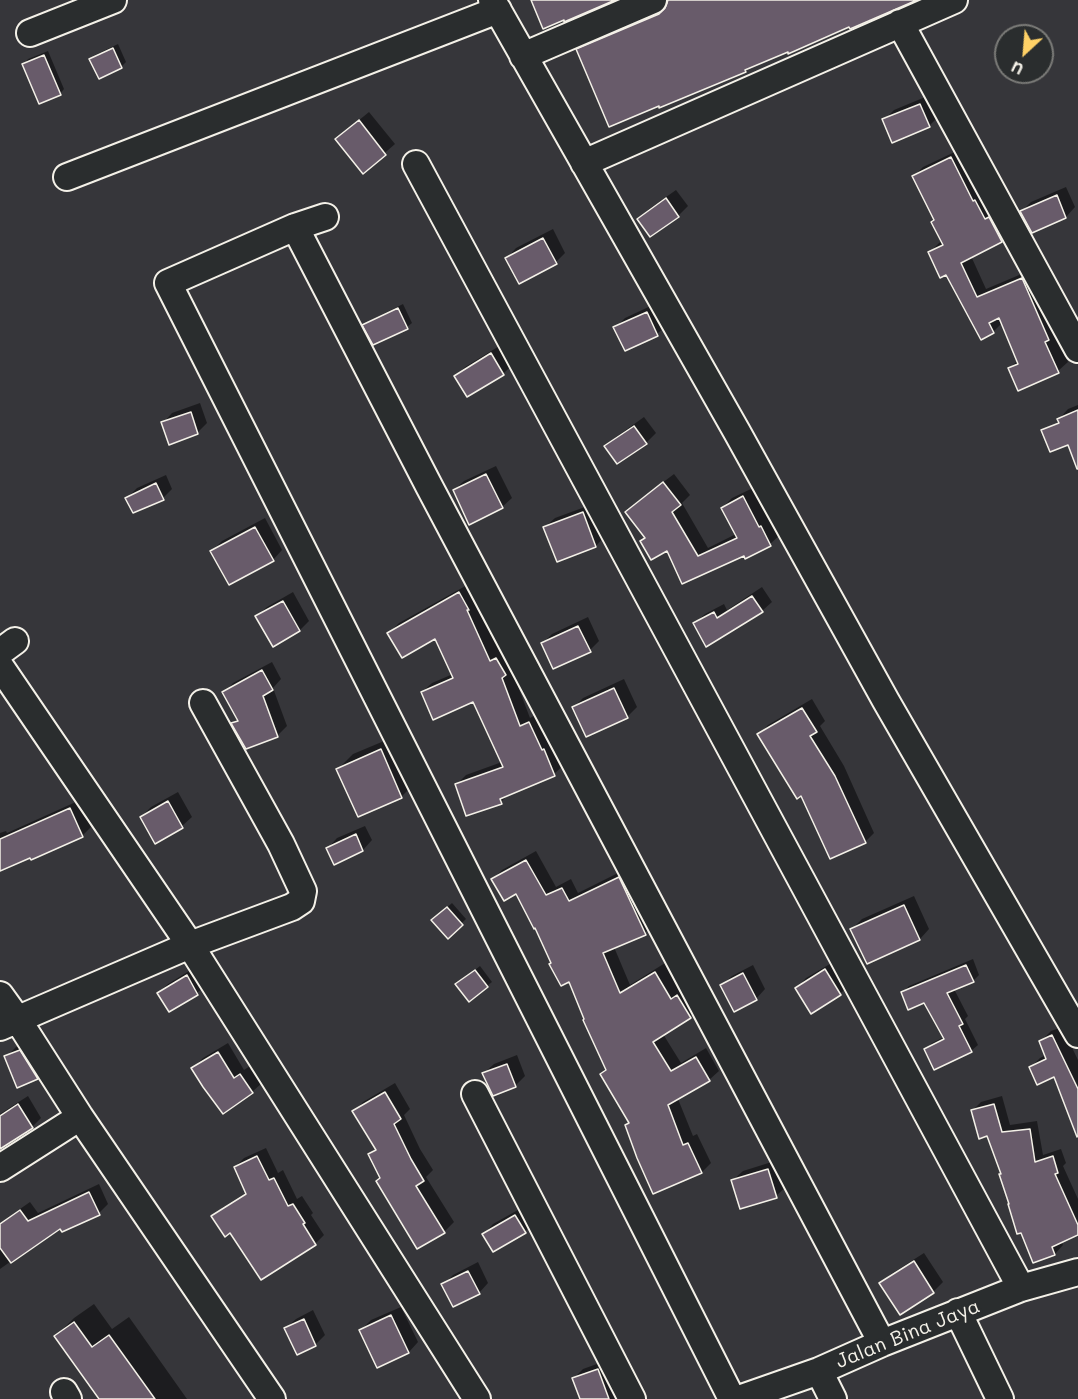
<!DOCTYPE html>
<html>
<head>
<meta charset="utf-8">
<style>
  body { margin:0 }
  #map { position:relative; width:1078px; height:1399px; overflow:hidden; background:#36363a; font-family:Mali,sans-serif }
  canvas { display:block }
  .north { position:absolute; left:994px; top:24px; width:60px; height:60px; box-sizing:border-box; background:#2a2d2e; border:2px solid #7b7b78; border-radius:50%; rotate:206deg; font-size:16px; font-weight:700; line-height:24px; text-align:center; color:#f4f1e8 }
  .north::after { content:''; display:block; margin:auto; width:21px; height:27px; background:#ffd166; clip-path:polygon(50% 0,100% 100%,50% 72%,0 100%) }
</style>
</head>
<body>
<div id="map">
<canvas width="1078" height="1399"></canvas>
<div class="north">U</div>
</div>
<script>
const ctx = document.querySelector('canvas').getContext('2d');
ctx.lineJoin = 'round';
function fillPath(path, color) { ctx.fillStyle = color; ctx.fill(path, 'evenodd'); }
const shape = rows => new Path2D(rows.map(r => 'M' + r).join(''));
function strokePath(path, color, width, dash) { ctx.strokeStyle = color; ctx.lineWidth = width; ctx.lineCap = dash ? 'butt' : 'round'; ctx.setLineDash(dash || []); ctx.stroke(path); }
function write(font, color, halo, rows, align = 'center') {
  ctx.font = font + ' Mali,sans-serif'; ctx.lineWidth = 4.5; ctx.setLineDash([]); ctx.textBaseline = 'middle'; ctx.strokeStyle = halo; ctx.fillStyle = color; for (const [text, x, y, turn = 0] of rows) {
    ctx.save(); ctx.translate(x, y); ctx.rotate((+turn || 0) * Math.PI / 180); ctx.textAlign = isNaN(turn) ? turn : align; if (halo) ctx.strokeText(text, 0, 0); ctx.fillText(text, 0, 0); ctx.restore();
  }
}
fillPath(shape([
  [669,0,913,0,788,50,750,66,746,71,578,50,588,40,667,7],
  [118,44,126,62,122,66,99,77,91,60,95,55],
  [48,51,64,89,60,94,24,64,28,59],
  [930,95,939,116,929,126,884,120,894,110],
  [369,112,395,144,363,172,337,139,347,130],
  [961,149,1011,232,1002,241,971,256,986,289,1031,270,1057,330,1054,333,1068,362,1058,371,1019,389,1009,369,1018,360,1003,322,993,332,930,252,939,243,943,241,935,220,914,176,923,167],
  [1066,187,1075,207,1066,217,1033,231,1022,211,1031,202],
  [676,190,688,206,678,216,639,219,649,209],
  [553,229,565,253,556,262,507,258,516,248],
  [657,303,667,325,657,334,626,349,615,328,625,318],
  [403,304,412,323,407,327,374,343,364,325,369,321],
  [501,345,513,364,503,374,456,376,465,367],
  [200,403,207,423,197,433,163,423,172,413],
  [1078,405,1078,431,1059,419,1068,409],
  [644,417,656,433,646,443,617,462,606,446,616,437],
  [496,466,512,498,502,507,454,490,464,481],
  [674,474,690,495,682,503,708,548,736,534,722,508,732,498,753,488,769,519,771,517,780,535,770,544,746,557,744,554,683,582,668,549,642,541,646,537,627,512,637,502],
  [166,475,172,489,163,498,127,498,137,488],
  [593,504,605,536,596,546,545,527,555,518],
  [265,518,282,550,273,560,212,551,222,541],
  [469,584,500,652,506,649,511,668,530,718,539,713,564,765,554,774,510,793,501,802,457,784,466,775,502,762,474,700,422,692,432,683,453,674,436,637,389,633,399,623],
  [762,587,772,602,762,611,695,623,705,614,724,604,727,610],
  [293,592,309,621,300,630,257,616,267,607],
  [588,617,599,641,590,650,543,643,552,634],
  [272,662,281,679,273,688,287,726,277,736,233,724,238,719,224,693,233,683],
  [624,679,637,707,627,717,574,707,583,698],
  [812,699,825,721,820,726,844,766,874,833,865,842,802,794,759,735,768,725],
  [396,736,416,782,402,796,359,815,338,769,353,754],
  [178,792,192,817,182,826,141,817,151,807],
  [78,801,91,827,82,836,0,870,0,833,6,831,7,833],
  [365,826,372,840,363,850,335,863,328,848,337,838],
  [536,851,556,887,571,879,578,893,628,868,654,924,645,933,614,947,630,985,665,963,681,991,686,987,699,1007,690,1017,663,1034,681,1063,706,1048,719,1071,709,1080,678,1099,693,1136,697,1134,711,1163,702,1172,654,1193,630,1122,602,1074,607,1069,570,980,553,962,517,892,493,879,502,870],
  [914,896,929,929,920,939,867,962,852,929,862,919],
  [452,903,466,919,448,936,433,920],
  [973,959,979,975,973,981,954,989,968,1016,965,1019,978,1045,971,1051,926,1049,932,1043,944,1037,925,1001,903,992,909,986],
  [835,961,850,984,840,994,812,1012,797,988,806,978],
  [753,965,765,989,756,999,722,985,732,976],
  [197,966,207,984,197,993,169,1010,158,993,168,984],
  [480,966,492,982,469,1000,462,980],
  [1062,1027,1078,1060,1078,1103,1054,1075,1031,1067,1040,1058,1046,1055,1041,1041,1051,1031],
  [30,1042,47,1069,37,1078,6,1057,16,1047],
  [228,1043,244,1070,250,1066,262,1083,252,1092,193,1068,203,1058],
  [517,1055,525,1076,515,1086,484,1073,494,1064],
  [395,1083,410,1109,404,1115,420,1149,433,1170,426,1177,454,1222,444,1232,381,1178,370,1154,376,1148,354,1112,363,1102],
  [28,1096,41,1118,32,1127,0,1134,0,1114],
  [1002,1096,1010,1125,1037,1121,1043,1155,1061,1149,1066,1163,1063,1166,1078,1199,1078,1234,1061,1241,1063,1245,1055,1254,1034,1262,988,1134,972,1111,981,1102],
  [266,1148,278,1173,283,1170,297,1199,302,1196,313,1213,311,1215,324,1235,315,1244,261,1277,231,1231,213,1217,222,1208,247,1192,235,1167,244,1158],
  [778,1160,786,1187,776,1196,733,1180,743,1171],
  [99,1184,108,1204,99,1213,61,1226,0,1269,0,1223,30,1202,38,1213],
  [525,1206,534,1222,525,1232,484,1234,493,1224],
  [924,1253,943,1282,933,1292,900,1313,881,1283,891,1274],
  [478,1262,488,1283,479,1293,443,1285,453,1275],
  [94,1304,112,1329,129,1317,187,1399,101,1399,56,1336,74,1318],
  [401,1307,418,1342,409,1352,361,1330,371,1320],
  [313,1310,325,1335,315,1345,286,1328,296,1319],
  [608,1360,620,1394,614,1399,581,1399,574,1378,583,1369]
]), '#0007');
const building = shape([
  [531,0,615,0,564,22,564,20,543,29,531,0],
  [668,0,917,0,850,29,849,27,788,54,788,52,745,70,746,72,659,108,659,106,609,127,576,49,659,14,665,8,668,0],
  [113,48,122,68,99,79,89,59,113,48],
  [44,55,61,95,39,104,22,64,44,55],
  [920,104,930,127,892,143,882,119,920,104],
  [359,120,386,155,363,174,335,139,359,120],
  [951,157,973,201,975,200,985,219,989,217,1002,242,961,263,977,297,1022,278,1049,340,1045,342,1059,373,1018,391,1008,368,1018,364,999,318,989,323,994,333,981,340,946,275,940,278,928,252,943,245,931,222,934,220,912,176,951,157],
  [1057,195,1066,218,1032,233,1020,211,1057,195],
  [666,198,679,217,650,237,637,219,666,198],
  [543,238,557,264,519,284,505,258,543,238],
  [398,308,408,329,373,345,362,325,398,308],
  [647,312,658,336,625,351,613,327,647,312],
  [491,353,504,375,467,397,454,376,491,353],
  [1078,410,1078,469,1077,469,1068,445,1050,452,1041,430,1059,423,1057,419,1078,410],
  [191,412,198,434,169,445,161,422,191,412],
  [634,426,647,444,617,464,604,446,634,426],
  [486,474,503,508,469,525,453,490,486,474],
  [663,482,681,505,672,512,698,556,737,538,721,508,743,496,759,527,761,526,771,546,745,559,744,556,682,584,667,551,651,560,640,541,645,538,625,512,663,482],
  [156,483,164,500,133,513,125,498,156,483],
  [583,512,596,547,557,562,543,527,583,512],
  [255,527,274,561,229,585,210,551,255,527],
  [459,592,469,610,467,610,490,661,496,658,506,675,502,678,520,726,529,722,542,750,544,749,555,776,500,799,502,804,466,816,455,784,503,767,473,702,433,720,421,692,453,678,435,639,402,658,387,633,459,592],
  [752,596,763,612,706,647,693,623,714,612,717,618,752,596],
  [283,601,300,631,273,647,255,616,283,601],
  [578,626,591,652,553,669,541,643,578,626],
  [262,670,273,690,263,696,278,737,246,749,231,723,238,721,222,692,262,670],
  [614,688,628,718,586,737,572,707,614,688],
  [802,708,817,732,810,736,835,776,866,843,830,859,801,796,797,799,757,734,802,708],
  [381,749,402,798,358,817,336,769,381,749],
  [168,801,183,828,155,844,140,817,168,801],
  [70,808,83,837,31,860,30,858,0,871,0,839,70,808],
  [356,834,363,851,334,865,326,848,356,834],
  [526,860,546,895,562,888,569,901,619,877,646,935,603,953,620,993,655,972,671,999,677,995,691,1018,653,1042,671,1071,696,1057,710,1081,668,1105,683,1145,688,1143,702,1173,653,1194,637,1158,625,1125,629,1123,600,1074,606,1070,583,1020,584,1019,569,982,561,986,549,964,551,963,535,928,534,929,516,894,504,901,491,879,526,860],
  [904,905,920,940,867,964,850,929,904,905],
  [447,907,463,925,448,939,431,920,447,907],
  [966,965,974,982,947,993,963,1024,959,1026,972,1052,934,1070,924,1049,944,1039,924,1003,908,1010,901,992,966,965],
  [825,969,841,995,811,1014,795,988,825,969],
  [475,970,488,987,469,1002,455,984,475,970],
  [743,973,757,1000,734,1012,720,985,743,973],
  [187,975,198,995,169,1012,157,993,187,975],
  [1052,1035,1078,1089,1078,1136,1077,1137,1054,1077,1037,1085,1029,1067,1046,1059,1039,1041,1052,1035],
  [20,1050,38,1079,17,1088,4,1056,20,1050],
  [218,1052,234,1078,240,1074,253,1093,223,1114,203,1087,191,1068,218,1052],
  [507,1064,516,1087,493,1096,482,1073,507,1064],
  [385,1092,401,1119,394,1124,411,1159,424,1181,416,1186,445,1233,417,1249,376,1181,380,1178,368,1154,376,1150,352,1111,385,1092],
  [18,1104,33,1128,0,1149,0,1116,18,1104],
  [994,1104,1002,1132,1030,1129,1035,1162,1053,1156,1058,1173,1055,1174,1078,1225,1078,1235,1052,1247,1055,1255,1033,1263,1021,1233,1017,1234,1008,1204,1009,1204,999,1174,1001,1174,987,1136,979,1139,971,1110,994,1104],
  [257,1156,269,1180,274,1178,288,1206,293,1204,305,1223,303,1224,316,1245,261,1280,230,1233,225,1237,211,1216,246,1194,234,1167,257,1156],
  [768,1169,777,1198,740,1209,731,1180,768,1169],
  [89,1192,100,1215,62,1232,60,1229,11,1263,0,1248,0,1224,20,1210,28,1221,89,1192],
  [515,1215,526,1233,493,1252,482,1234,515,1215],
  [914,1261,934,1293,900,1315,879,1283,914,1261],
  [468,1271,480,1294,453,1307,441,1284,468,1271],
  [391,1315,409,1353,377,1368,359,1330,391,1315],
  [304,1319,316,1346,297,1355,284,1328,304,1319],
  [74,1322,92,1347,109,1335,155,1399,99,1399,54,1336,74,1322],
  [598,1369,609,1399,580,1399,572,1378,598,1369]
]);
fillPath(building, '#685b6a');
strokePath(building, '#f4f1e8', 1.5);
const minor = shape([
  [492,0,737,432,886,701,1078,1034],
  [900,23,1078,349],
  [30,33,113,0],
  [523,56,653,0],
  [584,163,954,0],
  [416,164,1021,1288],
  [67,177,498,10],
  [325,217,295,227,168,283,732,1399],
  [295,227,429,486,882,1343],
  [0,652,15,641],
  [0,666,190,945,477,1399],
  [0,995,18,1020,80,1117,272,1399],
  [0,1027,190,945,292,907,301,901,303,891,281,844,203,703],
  [475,1094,632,1399],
  [0,1168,80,1117],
  [958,1312,1000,1399],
  [819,1371,833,1399],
  [64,1392,68,1399],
  [739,1399,819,1371,882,1343,1021,1288,1078,1272]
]);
strokePath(minor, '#f4f1e8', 30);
strokePath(minor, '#2a2d2e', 26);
write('20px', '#f4f1e8', '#2a2d2e', [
  ["Jalan Bina Jaya",908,1334,-22]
]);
</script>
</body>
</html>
